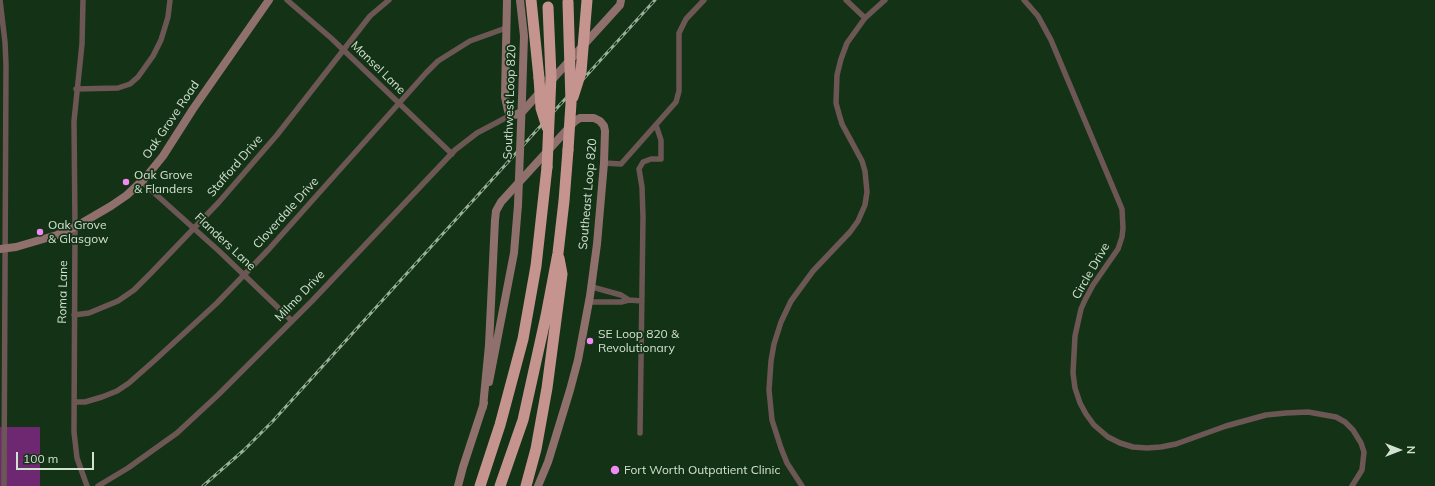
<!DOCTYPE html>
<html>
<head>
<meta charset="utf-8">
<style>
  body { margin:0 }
  #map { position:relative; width:1435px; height:486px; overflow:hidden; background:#143216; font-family:Mulish,sans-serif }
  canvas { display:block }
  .north { position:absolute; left:1379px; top:430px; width:40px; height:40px; -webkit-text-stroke:3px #143216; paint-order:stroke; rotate:90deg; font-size:11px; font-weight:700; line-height:16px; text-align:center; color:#d0e2d0 }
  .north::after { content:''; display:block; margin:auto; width:14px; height:18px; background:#d0e2d0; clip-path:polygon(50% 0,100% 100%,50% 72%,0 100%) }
  .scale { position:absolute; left:16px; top:452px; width:78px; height:18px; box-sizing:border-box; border:2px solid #d0e2d0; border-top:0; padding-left:5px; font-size:12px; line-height:14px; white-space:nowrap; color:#d0e2d0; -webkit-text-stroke:3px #143216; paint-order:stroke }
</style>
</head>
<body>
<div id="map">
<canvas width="1435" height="486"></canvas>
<div class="north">N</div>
<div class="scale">100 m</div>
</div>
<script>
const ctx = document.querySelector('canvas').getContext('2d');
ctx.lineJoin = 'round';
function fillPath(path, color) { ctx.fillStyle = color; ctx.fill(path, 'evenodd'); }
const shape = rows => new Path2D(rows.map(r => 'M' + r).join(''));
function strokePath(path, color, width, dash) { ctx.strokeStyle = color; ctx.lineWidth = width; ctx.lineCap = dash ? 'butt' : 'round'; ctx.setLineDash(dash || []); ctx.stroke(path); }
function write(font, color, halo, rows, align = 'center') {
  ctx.font = font + ' Mulish,sans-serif'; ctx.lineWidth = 3.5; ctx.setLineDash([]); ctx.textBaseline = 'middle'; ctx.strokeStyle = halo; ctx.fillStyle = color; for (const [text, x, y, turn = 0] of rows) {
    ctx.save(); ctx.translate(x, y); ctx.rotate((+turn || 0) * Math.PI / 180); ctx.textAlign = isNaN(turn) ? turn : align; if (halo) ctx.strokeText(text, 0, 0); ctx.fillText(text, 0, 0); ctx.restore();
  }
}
fillPath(shape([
  [0,427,40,427,40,486,0,486]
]), '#6e2872');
strokePath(shape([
  [0,0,5,42,6,65,4,486],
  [83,0,82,44,74,121,75,227,74,432,77,458,87,486],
  [287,0,331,38,452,154],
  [846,0,865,18],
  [1024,0,1038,16,1051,40,1122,209,1123,228,1122,237,1118,249,1093,285,1085,300,1081,309,1075,336,1073,373,1075,388,1080,403,1086,414,1094,425,1108,437,1120,443,1133,447,1147,448,1161,447,1176,444,1226,426,1266,415,1286,413,1308,412,1336,417,1345,422,1353,430,1361,443,1364,452,1362,470,1352,486],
  [76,89,118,88,130,84,138,77,153,56,161,40,168,17,170,0],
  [604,163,621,164,676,102,679,91,679,33,686,19,704,0],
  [141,181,219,251,292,321],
  [592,287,621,295,629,300],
  [589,302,621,302,629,300,642,301],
  [74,315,89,313,118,301,134,290,152,272,219,202,277,135,370,16,389,0],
  [74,402,85,402,102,397,117,391,129,383,155,360,217,303,269,249,426,73,438,61,470,41,506,28],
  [640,433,643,217,642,187,639,169,643,162,651,159,661,159,661,140,656,125],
  [98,486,128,468,177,433,218,395,312,301,455,150,477,133,511,115],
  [802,486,787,463,781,448,772,420,769,390,771,361,774,344,781,322,791,301,813,271,850,232,858,221,865,205,867,192,865,171,862,161,842,124,839,114,836,103,837,75,841,59,847,43,865,18,885,0]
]), '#6c5755', 5.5);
strokePath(shape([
  [507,0,505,97,508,111,511,115,515,115,523,111,542,90],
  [520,0,524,36,522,98],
  [550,82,620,5,621,0],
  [0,249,16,247,57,235,75,227,111,206,127,195,146,177,163,156,193,109,269,0],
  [489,382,514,253,518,205],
  [483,407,489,345,495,220,496,211,501,202,575,121,580,118,594,118,600,121,604,126,605,131,604,163,597,244,590,296,578,360,570,390,548,462,538,486],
  [458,486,463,467,484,403]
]), '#90706d', 8);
strokePath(shape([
  [531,0,539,78],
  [480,486,500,425,523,339,536,266,547,167],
  [500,486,523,420,546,316,558,253,564,201,568,150],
  [526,486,536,449,547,388,562,274,559,258]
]), '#c6948f', 11);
const rail = shape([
  [203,486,244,450,272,422,655,0]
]);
strokePath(rail, '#9ab09b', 3);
strokePath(rail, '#143216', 1.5, [4.5]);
strokePath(shape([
  [518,205,522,98]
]), '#90706d', 8);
strokePath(shape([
  [568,2,571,103,568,150],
  [539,78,541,108,547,127],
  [573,97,581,72,587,0],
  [547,167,551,76,548,7]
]), '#c6948f', 11);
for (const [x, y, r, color] of [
  [126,182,4,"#f08bf5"],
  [40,232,4,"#f08bf5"],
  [590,341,4,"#f08bf5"],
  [615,470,5,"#f08bf5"]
]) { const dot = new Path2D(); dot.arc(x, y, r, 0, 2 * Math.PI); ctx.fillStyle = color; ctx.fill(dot); strokePath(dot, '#143216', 1.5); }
write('12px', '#d0e2d0', '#143216', [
  ["Mansel Lane",378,68,44],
  ["Southwest Loop 820",510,102,-88],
  ["Oak Grove Road",171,120,-56],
  ["Stafford Drive",235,166,-49],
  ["Southeast Loop 820",588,194,-85],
  ["Cloverdale Drive",286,213,-48],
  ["Flanders Lane",225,242,43],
  ["Circle Drive",1091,271,-60],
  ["Roma Lane",63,292,-89],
  ["Milmo Drive",300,296,-46]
]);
write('12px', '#d0e2d0', '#143216', [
  ["Oak Grove",134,175],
  ["& Flanders",134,189],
  ["Oak Grove",48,225],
  ["& Glasgow",48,239],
  ["SE Loop 820 &",598,334],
  ["Revolutionary",598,348],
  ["Fort Worth Outpatient Clinic",624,470]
], 'left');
</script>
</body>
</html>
